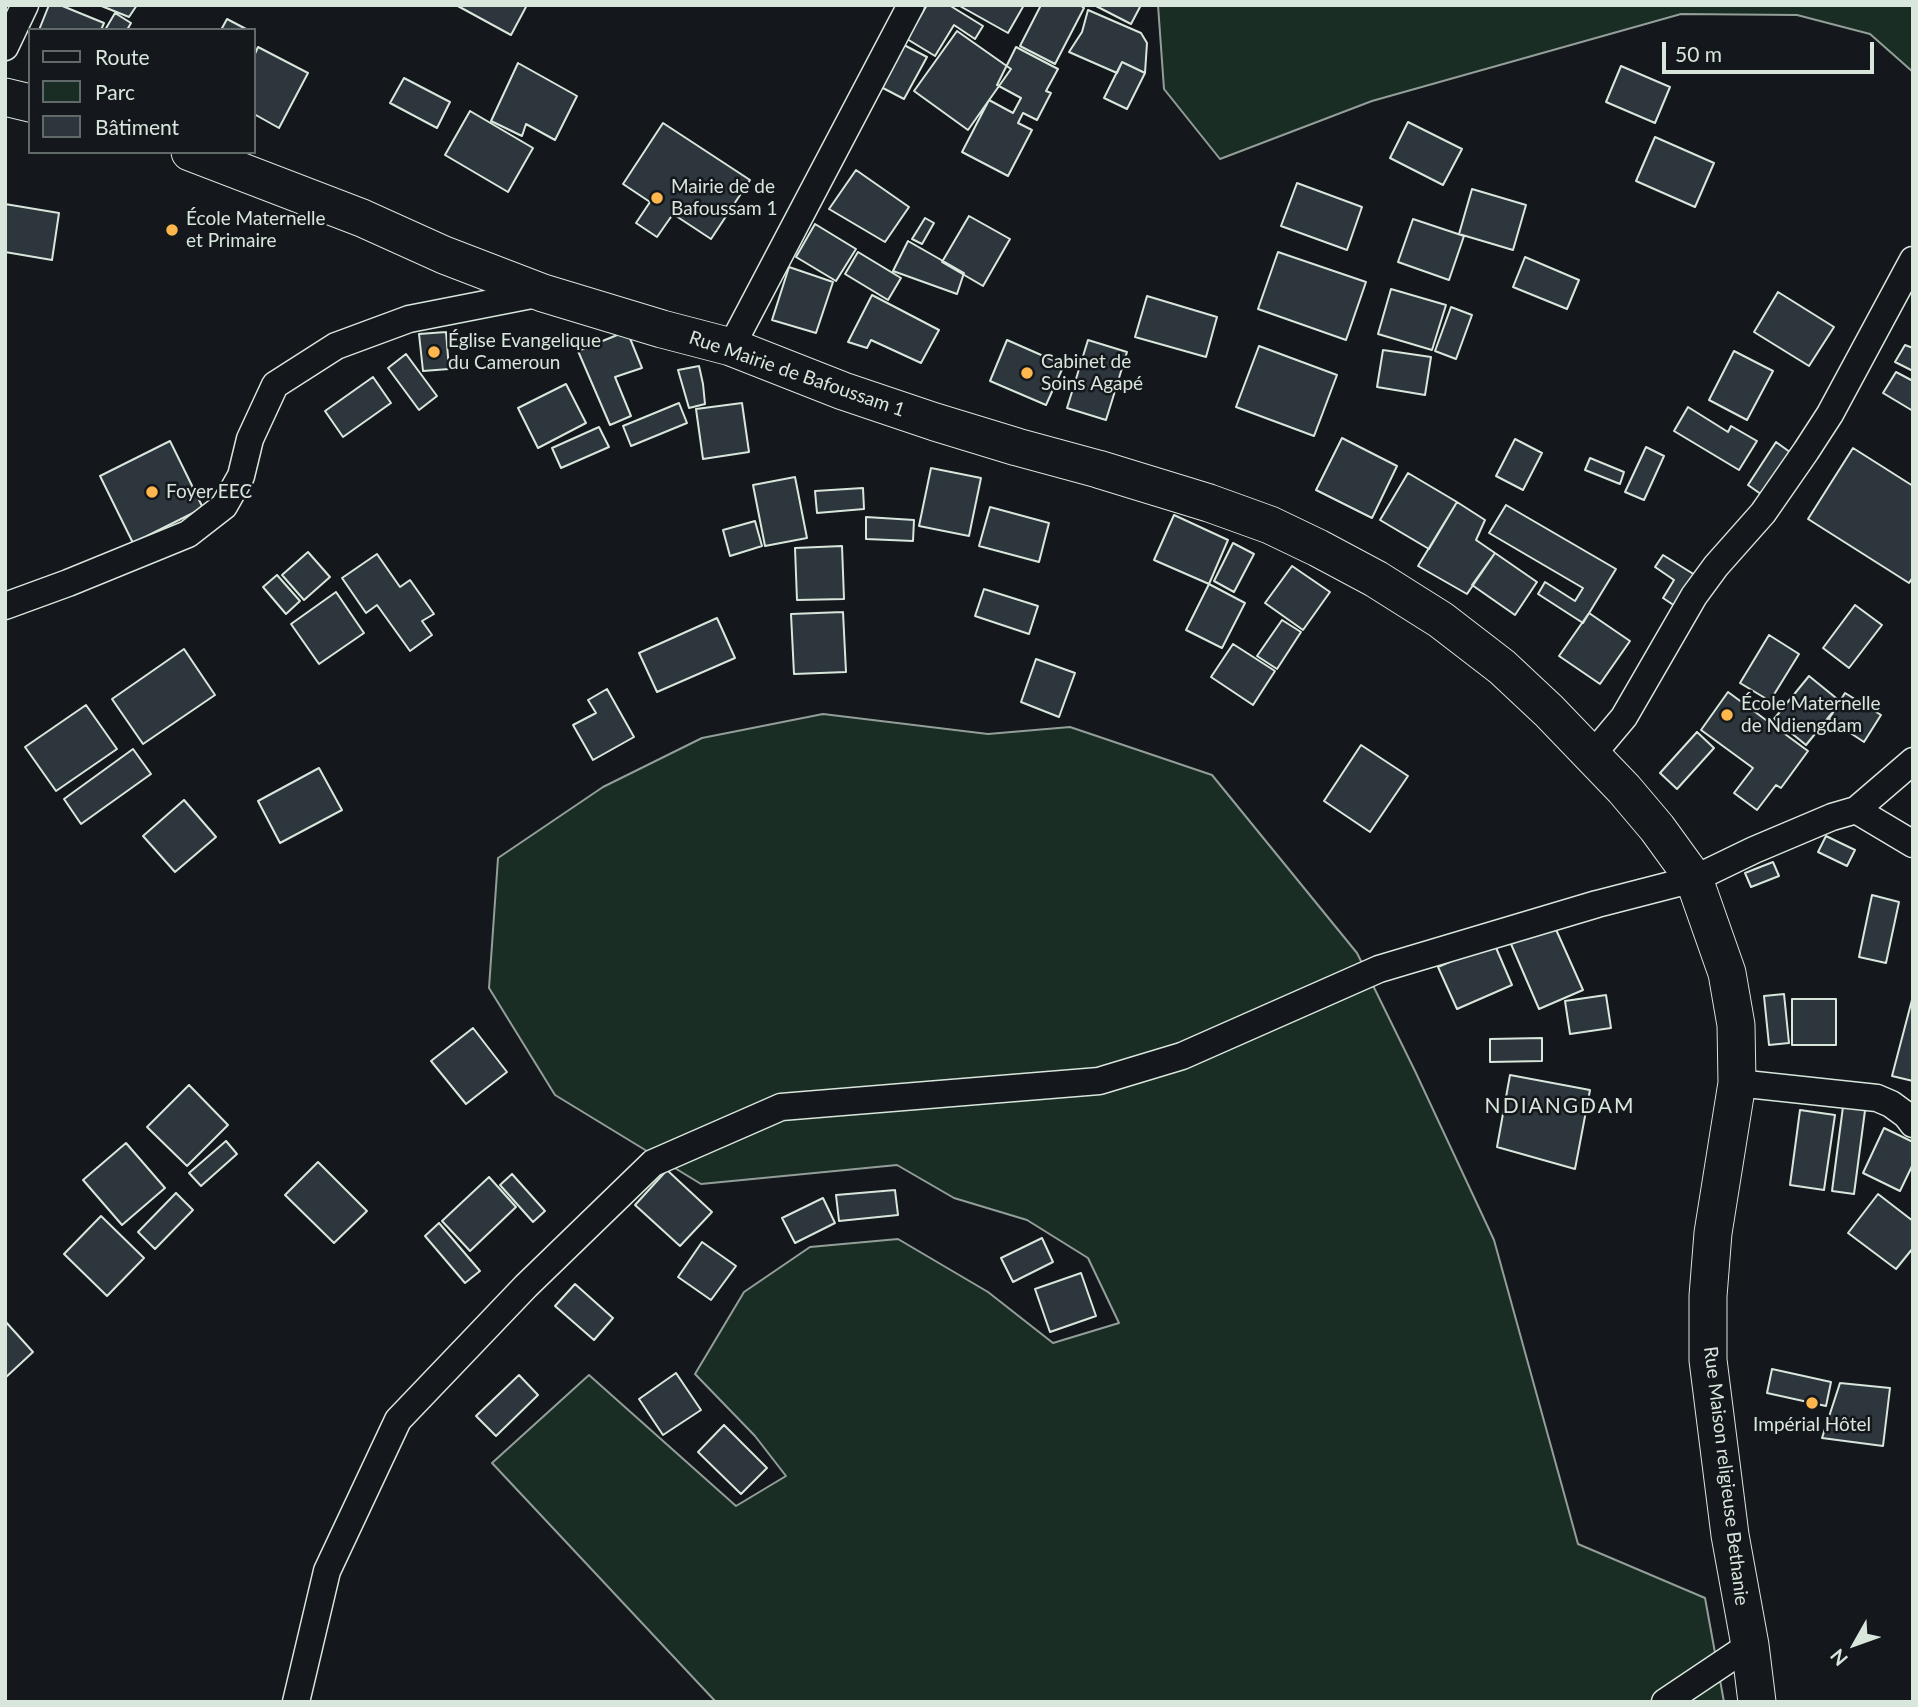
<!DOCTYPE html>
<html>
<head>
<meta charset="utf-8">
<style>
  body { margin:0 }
  #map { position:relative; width:1918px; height:1707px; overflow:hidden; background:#14181c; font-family:Lato,sans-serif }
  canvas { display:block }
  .frame { position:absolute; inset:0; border:7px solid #d8e6dc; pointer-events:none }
  .legend { position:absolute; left:28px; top:28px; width:228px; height:126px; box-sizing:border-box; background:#14181c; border:2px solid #626a69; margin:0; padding:9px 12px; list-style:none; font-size:21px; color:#d8e6dc }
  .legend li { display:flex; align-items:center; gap:14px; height:35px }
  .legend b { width:35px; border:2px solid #626a69 }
  .north { position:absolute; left:1820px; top:1609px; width:70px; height:70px; -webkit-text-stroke:5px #14181c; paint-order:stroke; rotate:230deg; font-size:19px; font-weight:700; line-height:28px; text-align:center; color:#d8e6dc }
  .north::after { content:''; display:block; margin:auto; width:24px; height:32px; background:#d8e6dc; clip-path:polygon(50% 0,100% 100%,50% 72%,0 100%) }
  .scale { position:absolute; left:1662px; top:42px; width:212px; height:32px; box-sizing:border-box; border:4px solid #d8e6dc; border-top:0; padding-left:9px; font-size:21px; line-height:24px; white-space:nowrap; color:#d8e6dc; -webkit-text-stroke:5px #14181c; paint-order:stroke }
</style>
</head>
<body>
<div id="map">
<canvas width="1918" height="1707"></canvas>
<div class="frame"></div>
<ul class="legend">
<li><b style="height:9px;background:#14181c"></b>Route</li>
<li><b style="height:19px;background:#1a2d24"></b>Parc</li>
<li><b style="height:19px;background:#2c363c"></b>Bâtiment</li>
</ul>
<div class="north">N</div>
<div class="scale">50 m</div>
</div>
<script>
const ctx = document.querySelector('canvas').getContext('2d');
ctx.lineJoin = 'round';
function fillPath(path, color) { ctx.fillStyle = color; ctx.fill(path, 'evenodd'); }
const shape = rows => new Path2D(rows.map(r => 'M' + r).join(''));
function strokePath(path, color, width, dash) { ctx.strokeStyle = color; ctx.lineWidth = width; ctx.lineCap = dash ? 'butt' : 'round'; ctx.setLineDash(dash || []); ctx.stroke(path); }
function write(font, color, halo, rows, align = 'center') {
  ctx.font = font + ' Lato,sans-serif'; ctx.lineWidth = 5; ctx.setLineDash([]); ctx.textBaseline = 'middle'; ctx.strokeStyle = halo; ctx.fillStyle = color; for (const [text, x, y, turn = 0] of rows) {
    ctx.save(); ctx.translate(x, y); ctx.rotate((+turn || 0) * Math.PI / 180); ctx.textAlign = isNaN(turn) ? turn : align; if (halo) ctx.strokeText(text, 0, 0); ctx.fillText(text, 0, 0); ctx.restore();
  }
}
const green = shape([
  [1158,5,1913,5,1913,72,1870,34,1797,15,1681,14,1372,101,1220,159,1164,89,1158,5],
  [823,714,988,734,1070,727,1212,775,1357,953,1415,1071,1494,1240,1578,1544,1705,1598,1724,1702,716,1702,492,1463,589,1375,736,1506,786,1476,755,1436,695,1374,744,1292,810,1247,898,1239,988,1292,1053,1343,1119,1323,1088,1258,1027,1220,954,1198,897,1165,701,1184,555,1095,489,988,498,858,603,787,702,738,823,714]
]);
fillPath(green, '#1a2d24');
strokePath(green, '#939e99', 2);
const building = shape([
  [49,5,60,5,104,23,101,30,39,30,49,5],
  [99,5,137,5,129,17,99,5],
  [456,5,527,5,511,35,456,5],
  [927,5,949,5,983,26,975,39,954,25,935,56,907,39,927,5],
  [958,5,1024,5,1008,33,958,5],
  [1041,5,1080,5,1084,8,1055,64,1020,46,1041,5],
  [1094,5,1141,5,1131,24,1094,5],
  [1088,10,1141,33,1147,43,1145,73,1122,62,1117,73,1069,52,1082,32,1088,10],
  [115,13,131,23,127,30,105,30,115,13],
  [227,19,248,30,221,30,227,19],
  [957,31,1011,69,968,130,914,91,957,31],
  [904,45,927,57,904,99,881,87,904,45],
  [258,47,308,73,279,128,254,114,254,56,258,47],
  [1016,47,1058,69,1046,91,1051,93,1037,120,1023,113,1018,123,1032,130,1008,176,962,152,989,100,1013,113,1021,98,997,85,1016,47],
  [1122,62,1145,73,1127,109,1104,98,1122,62],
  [518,63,577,96,555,140,526,124,522,136,491,121,518,63],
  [1621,66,1670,87,1655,123,1606,102,1621,66],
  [404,78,450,102,437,128,390,103,404,78],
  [470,111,533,148,508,192,445,155,470,111],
  [1408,122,1462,149,1443,185,1390,158,1408,122],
  [663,123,750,180,711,239,673,214,657,237,636,223,650,202,623,184,663,123],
  [1655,137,1714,163,1695,207,1636,181,1655,137],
  [856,170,909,207,885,242,829,209,856,170],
  [1297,183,1362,207,1347,250,1281,226,1297,183],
  [1472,189,1526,205,1513,250,1459,234,1472,189],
  [5,204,59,213,52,260,5,252,5,204],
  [969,216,1010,239,983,286,942,262,969,216],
  [925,218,934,223,922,244,912,239,925,218],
  [1413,219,1464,236,1449,280,1398,262,1413,219],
  [815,224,856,249,836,281,796,257,815,224],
  [908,241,964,273,957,294,893,271,908,241],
  [858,252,901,278,888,300,845,274,858,252],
  [1278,252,1366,282,1346,340,1258,309,1278,252],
  [1525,257,1579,280,1567,309,1513,287,1525,257],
  [789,267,833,282,816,333,772,320,789,267],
  [1391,289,1446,305,1432,350,1378,334,1391,289],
  [1778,292,1834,327,1809,366,1754,332,1778,292],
  [872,295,939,330,921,363,871,340,867,348,848,342,872,295],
  [1147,296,1217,317,1206,357,1135,337,1147,296],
  [1451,307,1472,315,1456,359,1435,351,1451,307],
  [627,331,642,368,615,377,631,416,610,425,578,351,627,331],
  [446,332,449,369,423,371,419,334,446,332],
  [1007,340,1064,365,1046,405,990,381,1007,340],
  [1088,340,1127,352,1106,420,1067,408,1088,340],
  [1905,345,1913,348,1913,371,1895,362,1905,345],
  [1259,346,1337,375,1314,436,1236,407,1259,346],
  [1383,350,1431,357,1425,395,1377,387,1383,350],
  [1734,351,1773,371,1747,420,1709,400,1734,351],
  [406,354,437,396,419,410,388,368,406,354],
  [699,366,703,384,705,404,689,408,678,370,699,366],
  [1896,372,1913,381,1913,411,1883,393,1896,372],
  [373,377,391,403,343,437,325,411,373,377],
  [566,384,586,423,538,448,518,408,566,384],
  [679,403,687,423,631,446,623,426,679,403],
  [742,403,749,452,703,459,696,409,742,403],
  [1688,407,1728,432,1731,426,1757,441,1739,470,1674,431,1688,407],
  [599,427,609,447,561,468,552,448,599,427],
  [1342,438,1397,466,1372,518,1316,490,1342,438],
  [1515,439,1542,453,1523,490,1496,476,1515,439],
  [170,441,203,508,133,543,100,476,170,441],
  [1776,442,1794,455,1765,497,1748,485,1776,442],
  [1646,447,1664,456,1644,500,1625,492,1646,447],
  [1853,448,1913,486,1913,577,1909,583,1808,519,1853,448],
  [1590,458,1624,472,1620,484,1585,470,1590,458],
  [931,468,981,478,969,536,919,526,931,468],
  [1408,473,1457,502,1429,549,1380,520,1408,473],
  [795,477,807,538,765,546,753,485,795,477],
  [863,488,864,509,817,513,815,491,863,488],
  [1457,502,1485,520,1476,540,1495,553,1467,594,1418,566,1457,502],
  [1506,505,1616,569,1583,623,1538,594,1545,582,1575,601,1583,588,1489,533,1506,505],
  [990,507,1049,523,1039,562,979,546,990,507],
  [1174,515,1228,540,1209,584,1154,560,1174,515],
  [866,517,914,520,913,541,866,539,866,517],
  [755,521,762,546,730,556,723,530,755,521],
  [1233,543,1254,554,1234,592,1214,581,1233,543],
  [842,546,844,599,797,600,795,548,842,546],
  [308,552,330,577,304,600,282,575,308,552],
  [1495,553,1537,582,1515,615,1472,585,1495,553],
  [377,554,400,587,410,580,434,614,422,621,432,635,410,651,377,605,366,613,342,578,377,554],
  [1663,555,1695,575,1675,606,1663,598,1674,580,1655,567,1663,555],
  [1292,566,1330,592,1303,630,1265,603,1292,566],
  [277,575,300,601,286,614,263,587,277,575],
  [1209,584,1245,603,1222,648,1186,630,1209,584],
  [984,589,1038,606,1029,634,975,616,984,589],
  [336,592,364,633,319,664,291,624,336,592],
  [1855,605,1882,625,1849,668,1823,648,1855,605],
  [843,612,846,672,794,674,791,614,843,612],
  [1589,613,1630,641,1600,684,1559,656,1589,613],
  [717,618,735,658,657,692,639,653,717,618],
  [1282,620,1301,632,1277,669,1257,656,1282,620],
  [1769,635,1799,654,1770,701,1740,683,1769,635],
  [1233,644,1275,671,1253,705,1211,677,1233,644],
  [184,649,215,695,143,744,112,699,184,649],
  [1036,659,1075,673,1059,717,1021,702,1036,659],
  [1809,676,1841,702,1806,745,1774,719,1809,676],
  [607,689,634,737,593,760,573,725,596,713,588,700,607,689],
  [1728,692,1808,751,1781,788,1776,785,1757,810,1734,793,1753,768,1701,730,1728,692],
  [1845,693,1881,715,1864,742,1829,719,1845,693],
  [86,705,117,749,56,791,25,747,86,705],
  [1697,732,1714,748,1677,789,1660,773,1697,732],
  [1361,745,1408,776,1370,832,1324,801,1361,745],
  [133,749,151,774,81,824,64,799,133,749],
  [319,768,342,810,280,843,258,801,319,768],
  [184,800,216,837,175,872,143,836,184,800],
  [1826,836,1855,850,1847,866,1818,852,1826,836],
  [1773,862,1779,876,1751,887,1745,873,1773,862],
  [1872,895,1899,902,1886,963,1859,957,1872,895],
  [1554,925,1583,990,1539,1009,1511,944,1554,925],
  [1494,943,1512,985,1457,1009,1438,967,1494,943],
  [1784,994,1789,1043,1769,1045,1764,996,1784,994],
  [1606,995,1611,1028,1570,1034,1565,1001,1606,995],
  [1913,996,1913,1081,1892,1076,1913,996],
  [1792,999,1836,999,1836,1045,1792,1045,1792,999],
  [473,1028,507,1072,466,1104,431,1061,473,1028],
  [1542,1038,1542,1061,1490,1062,1490,1039,1542,1038],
  [1510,1075,1590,1090,1575,1169,1497,1147,1510,1075],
  [189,1085,228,1125,187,1166,147,1127,189,1085],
  [1844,1099,1866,1103,1854,1194,1832,1191,1844,1099],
  [1800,1110,1835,1115,1824,1190,1790,1185,1800,1110],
  [1884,1128,1913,1142,1913,1164,1900,1191,1863,1173,1884,1128],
  [226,1141,237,1154,201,1186,189,1173,226,1141],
  [126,1143,165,1188,122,1225,83,1180,126,1143],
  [318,1162,367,1211,334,1243,285,1195,318,1162],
  [667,1170,712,1212,680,1246,635,1205,667,1170],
  [512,1174,545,1211,533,1222,500,1185,512,1174],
  [489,1177,516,1207,470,1251,442,1221,489,1177],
  [895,1190,898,1215,839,1221,836,1195,895,1190],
  [176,1193,193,1210,155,1249,138,1232,176,1193],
  [1878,1194,1913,1221,1913,1248,1896,1269,1848,1233,1878,1194],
  [823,1198,835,1223,795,1243,782,1218,823,1198],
  [101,1216,144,1258,107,1296,64,1254,101,1216],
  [439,1223,480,1271,465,1283,425,1236,439,1223],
  [1042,1238,1053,1262,1013,1282,1001,1258,1042,1238],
  [702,1242,736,1266,711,1300,678,1277,702,1242],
  [1081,1273,1096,1316,1050,1332,1035,1289,1081,1273],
  [575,1284,613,1318,594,1340,555,1306,575,1284],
  [5,1321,33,1352,5,1378,5,1321],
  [1772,1369,1831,1382,1826,1406,1767,1393,1772,1369],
  [676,1373,701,1410,663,1435,639,1399,676,1373],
  [519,1375,538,1395,496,1436,476,1416,519,1375],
  [1840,1383,1890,1388,1883,1446,1822,1438,1840,1383],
  [724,1425,767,1468,741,1494,698,1452,724,1425]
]);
fillPath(building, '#2c363c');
strokePath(building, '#d8e6dc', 2);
const street = shape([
  [5,47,25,5],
  [731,347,911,5],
  [5,606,68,583,188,534,224,506,241,476,250,439,275,385,336,346,409,319,542,293],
  [1592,755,1624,717,1694,596,1716,566,1763,513,1806,451,1830,414,1913,260],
  [1856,810,1913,761],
  [1737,1083,1877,1098,1891,1104,1906,1115,1913,1124],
  [296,1702,327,1571,398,1420,526,1286,653,1163,781,1107,1099,1081,1182,1056,1379,969,1597,904,1694,879,1754,850,1832,817,1856,810,1913,844],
  [1665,1702,1750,1645]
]);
const secondary = shape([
  [5,97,30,103],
  [190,152,362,218,444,255,543,293,662,329,731,347,843,391,935,422,1017,447,1098,469,1209,503,1270,525,1318,548,1376,579,1441,620,1502,667,1549,711,1624,789,1657,828,1694,879,1727,973,1736,1025,1737,1083,1713,1233,1708,1296,1708,1360,1730,1535,1750,1645,1757,1702]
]);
strokePath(street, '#d8e6dc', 29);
strokePath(secondary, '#d8e6dc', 39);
strokePath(street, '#14181c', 26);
strokePath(secondary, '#14181c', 37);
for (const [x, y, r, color] of [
  [657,198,7,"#ffb74d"],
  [172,230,7,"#ffb74d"],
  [434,352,7,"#ffb74d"],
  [1027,373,7,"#ffb74d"],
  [152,492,7,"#ffb74d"],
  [1727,715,7,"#ffb74d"],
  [1812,1403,7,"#ffb74d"]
]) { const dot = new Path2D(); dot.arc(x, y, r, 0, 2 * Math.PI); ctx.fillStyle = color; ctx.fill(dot); strokePath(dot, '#14181c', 2.5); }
write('19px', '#d8e6dc', '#14181c', [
  ["Mairie de de",671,187],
  ["Bafoussam 1",671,209],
  ["École Maternelle",186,219],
  ["et Primaire",186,241],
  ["Église Evangelique",448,341],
  ["du Cameroun",448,363],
  ["Cabinet de",1041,362],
  ["Soins Agapé",1041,384],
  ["Foyer EEC",166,492],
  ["École Maternelle",1741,704],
  ["de Ndiengdam",1741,726],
  ["Impérial Hôtel",1812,1425,"center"]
], 'left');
write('19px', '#d8e6dc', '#14181c', [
  ["Rue Mairie de Bafoussam 1",797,374,19],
  ["Rue Maison religieuse Bethanie",1726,1476,83]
]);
ctx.letterSpacing = '2px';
write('21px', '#d8e6dc', '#14181c', [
  ["NDIANGDAM",1560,1106]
]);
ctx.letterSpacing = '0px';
</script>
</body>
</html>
